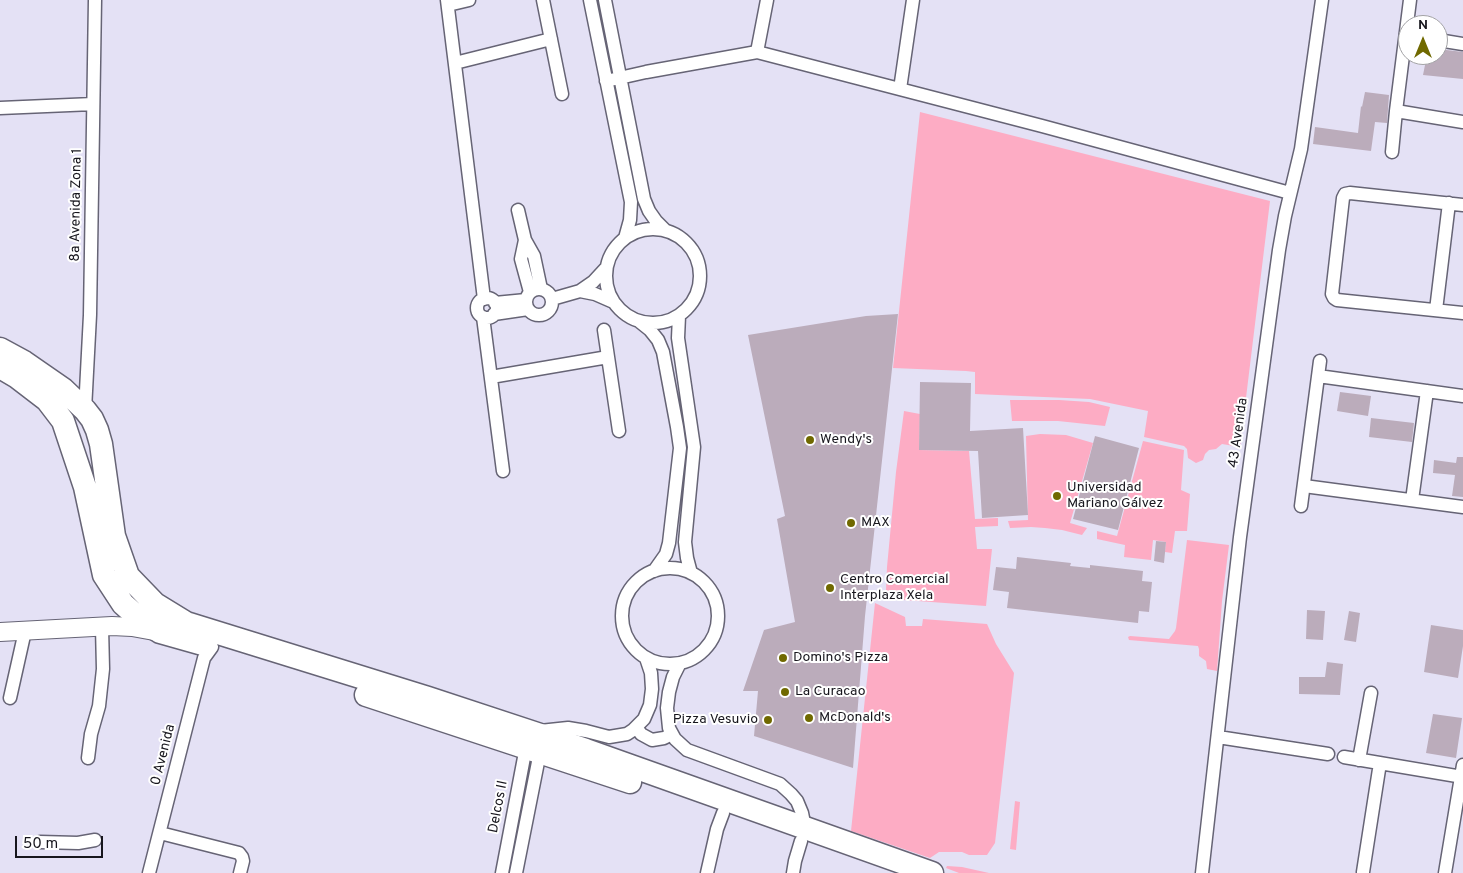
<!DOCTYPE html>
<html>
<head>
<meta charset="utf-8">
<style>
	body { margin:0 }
	#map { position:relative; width:1463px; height:873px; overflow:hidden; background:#e4e1f5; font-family:Overpass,sans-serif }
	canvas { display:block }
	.north { position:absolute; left:1398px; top:15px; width:50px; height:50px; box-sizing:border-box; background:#fff; border:1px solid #a2a2a5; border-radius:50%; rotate:0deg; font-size:14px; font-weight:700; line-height:20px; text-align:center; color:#17161d }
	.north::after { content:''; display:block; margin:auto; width:18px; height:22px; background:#706900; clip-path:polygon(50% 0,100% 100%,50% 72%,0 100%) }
	.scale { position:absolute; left:15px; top:836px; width:88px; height:22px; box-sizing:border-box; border:2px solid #17161d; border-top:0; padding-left:6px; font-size:15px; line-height:18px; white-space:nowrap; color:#17161d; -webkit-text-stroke:4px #fff; paint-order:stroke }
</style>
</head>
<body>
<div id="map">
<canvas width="1463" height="873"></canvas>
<div class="north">N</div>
<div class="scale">50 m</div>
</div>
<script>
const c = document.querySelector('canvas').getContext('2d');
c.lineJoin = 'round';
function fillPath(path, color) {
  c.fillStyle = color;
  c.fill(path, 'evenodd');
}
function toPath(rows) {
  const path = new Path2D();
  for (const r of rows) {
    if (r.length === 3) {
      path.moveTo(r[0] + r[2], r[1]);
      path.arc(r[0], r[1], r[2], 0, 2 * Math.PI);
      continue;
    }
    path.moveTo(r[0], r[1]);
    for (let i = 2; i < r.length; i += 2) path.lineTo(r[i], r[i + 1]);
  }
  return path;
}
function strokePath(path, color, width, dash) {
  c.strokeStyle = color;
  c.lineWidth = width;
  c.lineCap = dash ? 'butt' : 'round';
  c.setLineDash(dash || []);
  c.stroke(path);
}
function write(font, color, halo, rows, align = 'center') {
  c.font = font + ' Overpass,sans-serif';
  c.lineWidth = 4;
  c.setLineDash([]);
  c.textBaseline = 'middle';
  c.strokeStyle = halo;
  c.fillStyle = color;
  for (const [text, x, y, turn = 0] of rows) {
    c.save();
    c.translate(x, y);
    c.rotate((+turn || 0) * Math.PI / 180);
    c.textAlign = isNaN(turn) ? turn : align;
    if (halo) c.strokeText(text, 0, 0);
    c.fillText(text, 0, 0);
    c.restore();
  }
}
const green = toPath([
	[920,112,1270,201,1240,447,1222,444,1216,449,1209,450,1205,454,1203,460,1196,463,1188,458,1187,449,1184,446,1144,437,1148,411,1090,399,975,394,975,372,966,371,893,368],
	[1010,400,1059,400,1089,402,1110,407,1105,426,1058,421,1012,421],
	[904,411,920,414,919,450,969,451,975,519,998,518,998,526,975,527,977,549,992,549,986,606,904,600,892,596,886,590,887,567,896,472],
	[1040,434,1066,435,1093,443,1070,523,1087,528,1082,535,1062,530,1045,528,1031,527,1010,528,1008,521,1028,520,1026,436],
	[1143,441,1184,450,1181,490,1190,494,1187,531,1175,531,1172,553,1165,552,1166,542,1153,540,1151,560,1124,557,1125,545,1097,539,1097,531,1117,536],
	[1187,540,1229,545,1222,601,1217,671,1207,669,1206,661,1199,656,1199,649,1198,646,1129,640,1128,637,1130,636,1169,639,1175,631,1176,628],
	[875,603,905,617,906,626,922,626,923,619,987,624,996,644,1014,673,995,843,987,855,969,855,962,852,939,852,930,858,851,831],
	[1015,801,1020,802,1016,850,1010,849],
	[947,866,962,867,989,873,959,873,946,868]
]);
const building = toPath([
	[1438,49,1463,52,1463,79,1423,75,1427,55,1438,55],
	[1365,92,1389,95,1387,123,1375,122,1371,151,1313,144,1315,127,1358,133,1361,106,1362,107],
	[898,314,865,616,853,768,754,736,758,691,743,691,764,630,795,622,777,519,785,516,748,335,866,316],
	[920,382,971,383,970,431,1023,428,1028,515,982,518,978,451,919,450],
	[1340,392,1371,396,1368,416,1337,411],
	[1371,418,1414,423,1412,442,1369,437],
	[1095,436,1139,448,1118,530,1073,519],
	[1457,457,1463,457,1463,497,1452,496,1455,475,1433,473,1434,460,1456,463],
	[1156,541,1166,542,1164,563,1154,561],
	[1017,557,1071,563,1070,566,1090,568,1090,565,1143,571,1142,581,1152,582,1149,612,1139,611,1138,623,1007,608,1009,592,993,590,996,567,1016,569],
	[1307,610,1325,611,1323,640,1306,639],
	[1349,611,1360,613,1356,642,1344,640],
	[1431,625,1463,630,1463,646,1458,678,1424,672],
	[1327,662,1343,664,1340,695,1299,694,1299,677,1325,677],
	[1433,714,1462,718,1456,758,1426,753]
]);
const street = toPath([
	[447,0,484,299],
	[543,0,562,94],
	[590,0,631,202,630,220,625,238],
	[605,0,644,199,649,211,656,221,665,230],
	[448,5,469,0],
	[1438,40,1463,44],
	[757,52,767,0],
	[455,63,551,39],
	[606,81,646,72,757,52,1042,126,1290,193],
	[900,89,913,0],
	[0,108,93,104],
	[1396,111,1463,122],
	[1392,152,1396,111,1410,0],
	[1463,205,1350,193,1345,194,1343,198,1332,294,1334,298,1337,300,1463,313],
	[518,210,525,240,534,256,541,289],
	[653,276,47],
	[525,240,521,259,530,292],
	[539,302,13],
	[580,291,595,294,611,301],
	[487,308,10],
	[552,299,580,291,593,282,605,269],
	[495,303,526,300],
	[1436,310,1449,203],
	[494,314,528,309],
	[679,316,678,338,694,447,685,542,687,558,691,573],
	[483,317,503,471],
	[640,322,650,330,658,340,663,352,677,427,680,448,669,543,666,554,654,571],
	[604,330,619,431],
	[1318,376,1463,396],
	[491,377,608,357],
	[85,410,90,315,95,0],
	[1304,486,1463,507],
	[1412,500,1427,391],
	[1301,506,1320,361],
	[670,616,48],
	[680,663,673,677,669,692,667,708,669,728,675,739,687,750,780,784,791,794,797,801,802,813,805,828],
	[10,698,25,631],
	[637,728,641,734,652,740,664,738,672,734],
	[540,731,568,728,586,731,609,737,627,734,633,730,644,719,650,705,652,689,651,673,646,658],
	[1218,737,1328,754],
	[1344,757,1463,777],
	[88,758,91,734,99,706,103,669,102,627],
	[1359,760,1371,693],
	[160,833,239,853,242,857,243,861,240,873],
	[40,842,78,843,95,840],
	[1363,872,1380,763],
	[149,873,204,658,212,647],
	[502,873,526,747],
	[516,873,540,752],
	[707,873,717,829,723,813],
	[793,873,795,861,801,841],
	[1202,873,1240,537,1279,250,1285,216,1301,149,1322,0],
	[1445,873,1463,765]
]);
const secondary = toPath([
	[0,632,112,626,132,627,154,631]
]);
const highway = toPath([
	[0,349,24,362,63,389,85,410,92,419,97,430,101,444,114,536,128,576,155,604,186,623,428,698,586,750,932,873],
	[0,367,17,377,47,400,63,421,85,487,104,575,123,604,140,619,160,632,206,645],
	[366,695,630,782]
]);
const markers = [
	[810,440,5,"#706900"],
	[1057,496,5,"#706900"],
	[851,523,5,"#706900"],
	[830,588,5,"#706900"],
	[783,658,5,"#706900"],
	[785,692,5,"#706900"],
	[809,718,5,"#706900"],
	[768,720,5,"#706900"]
];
const streetNames = [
	["8a Avenida Zona 1",77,205,-89],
	["43 Avenida",1239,433,-82],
	["0 Avenida",164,755,-76],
	["Delcos II",499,807,-79]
];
const poiNames = [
	["Wendy's",820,440],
	["Universidad",1067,488],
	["Mariano Gálvez",1067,504],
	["MAX",861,523],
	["Centro Comercial",840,580],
	["Interplaza Xela",840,596],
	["Domino's Pizza",793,658],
	["La Curacao",795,692],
	["McDonald's",819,718],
	["Pizza Vesuvio",758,720,"right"]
];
fillPath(green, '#fdacc4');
fillPath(building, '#bbacbb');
strokePath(street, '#666475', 15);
strokePath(secondary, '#666475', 20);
strokePath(highway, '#666475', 25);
strokePath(street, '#fff', 12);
strokePath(secondary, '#fff', 18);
strokePath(highway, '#fff', 22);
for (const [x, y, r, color] of markers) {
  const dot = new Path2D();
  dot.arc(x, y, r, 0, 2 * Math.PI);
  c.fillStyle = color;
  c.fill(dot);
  strokePath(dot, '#fff', 2);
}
write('14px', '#17161d', '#fff', streetNames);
write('14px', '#17161d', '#fff', poiNames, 'left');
</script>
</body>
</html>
